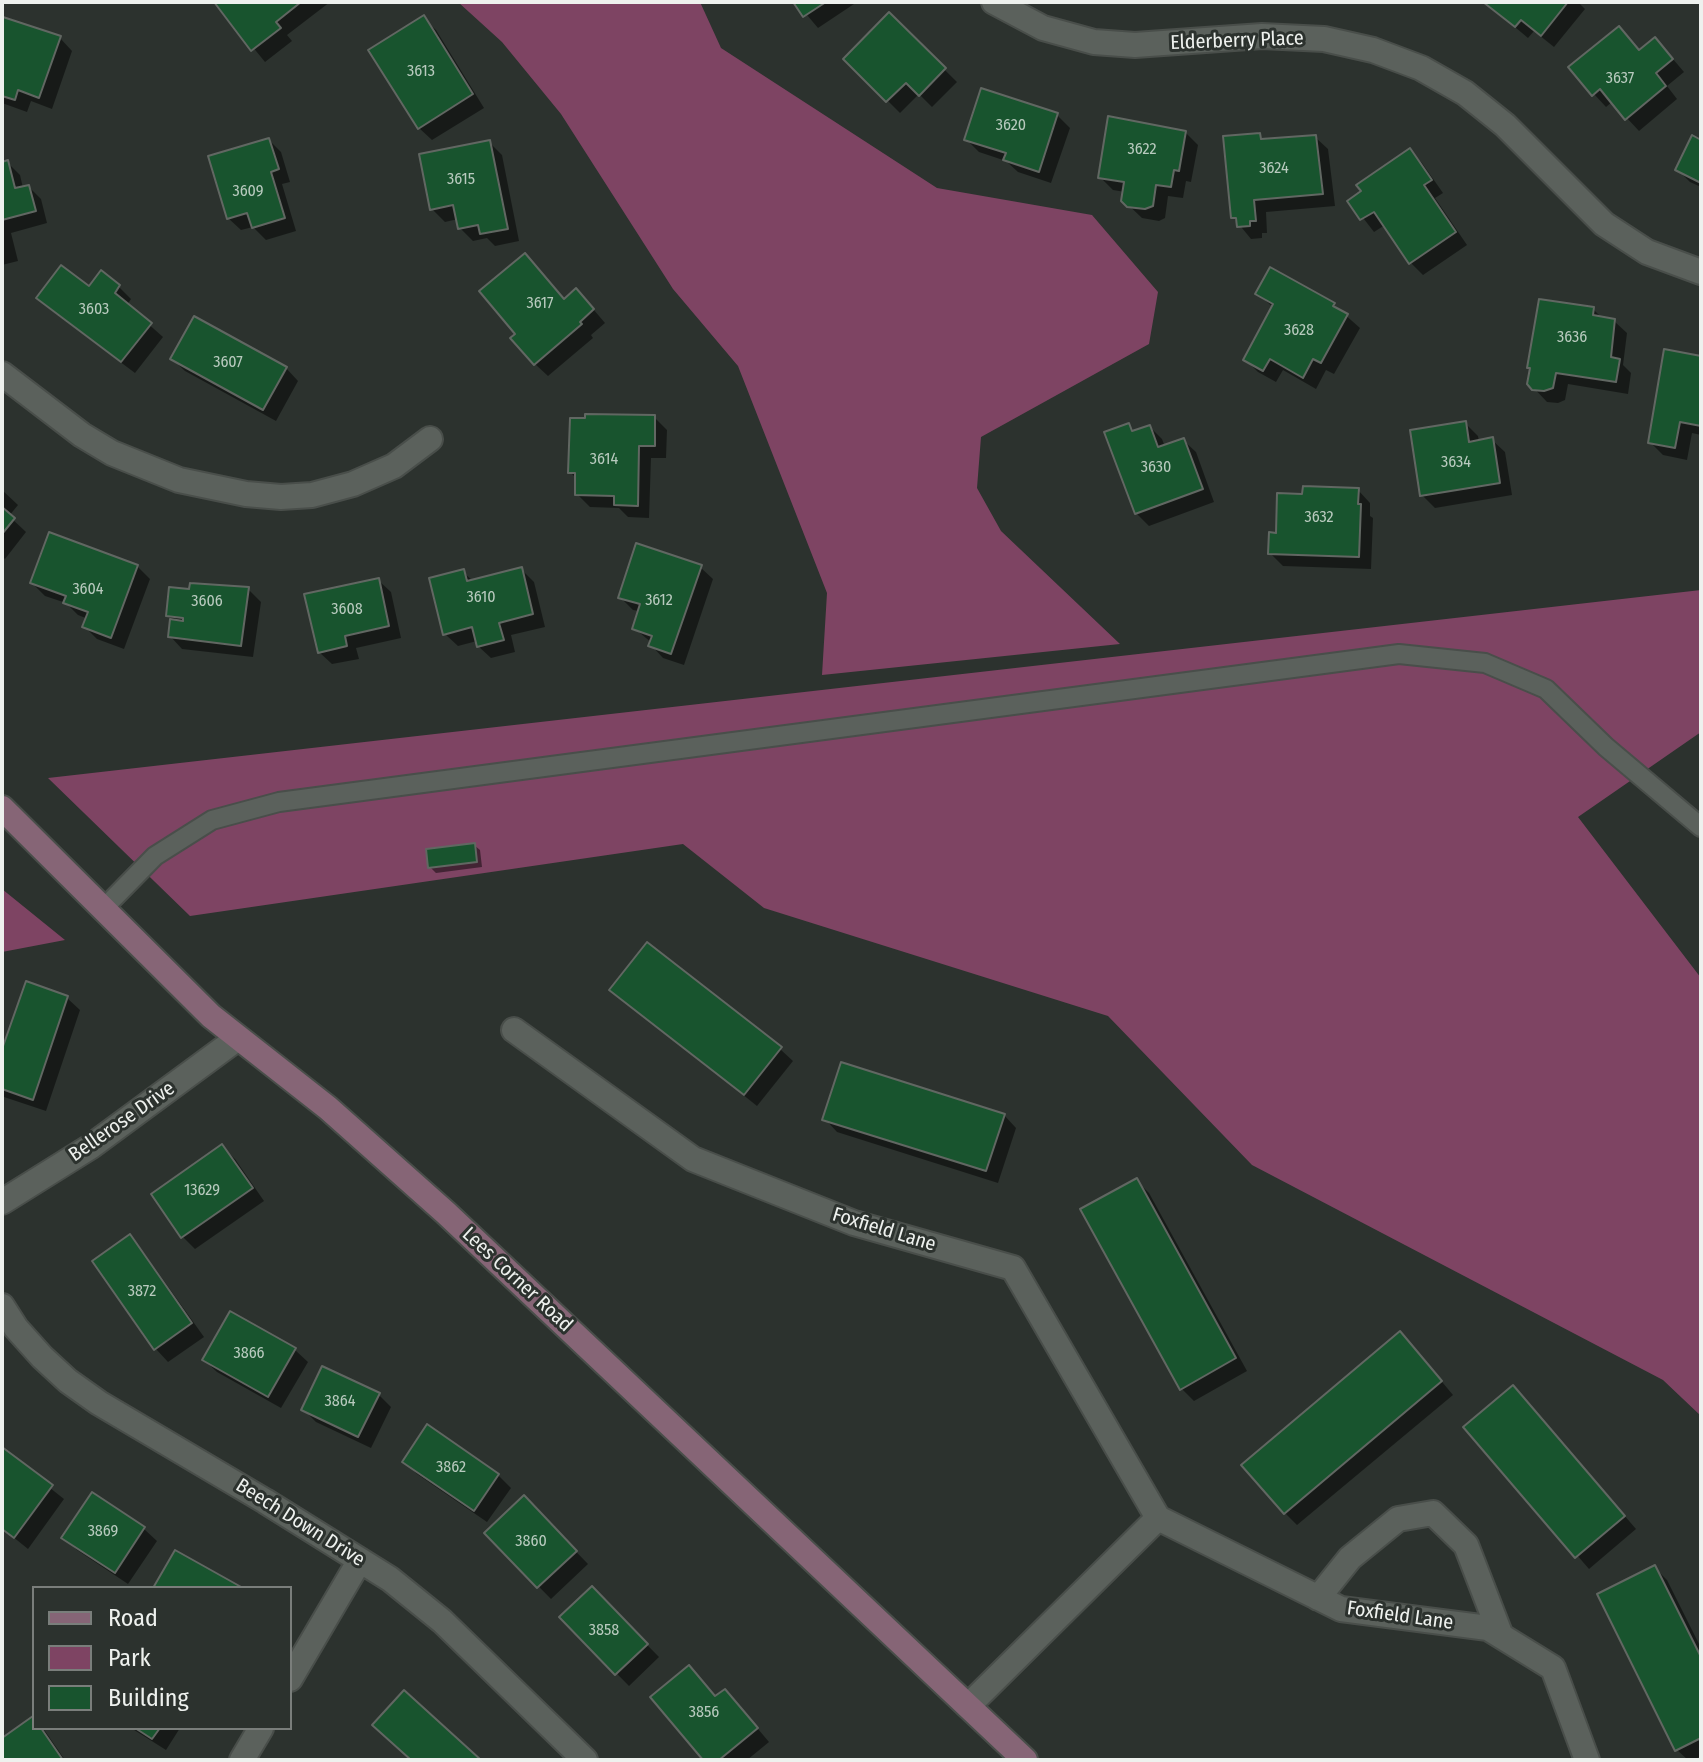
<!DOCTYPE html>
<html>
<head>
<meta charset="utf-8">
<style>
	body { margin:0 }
	#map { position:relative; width:1703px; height:1762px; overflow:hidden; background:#2c322e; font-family:"Fira Sans Condensed",sans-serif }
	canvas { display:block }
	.frame { position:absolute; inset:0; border:4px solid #eef1ee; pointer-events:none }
	.legend { position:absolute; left:32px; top:1586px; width:260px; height:144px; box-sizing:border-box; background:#2c322e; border:2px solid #7a7e7b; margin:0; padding:10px 14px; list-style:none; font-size:24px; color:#eef1ee }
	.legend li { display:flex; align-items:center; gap:16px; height:40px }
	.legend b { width:40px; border:2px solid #7a7e7b }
</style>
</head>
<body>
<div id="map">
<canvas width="1703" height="1762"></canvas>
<div class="frame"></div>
<ul class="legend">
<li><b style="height:10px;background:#866576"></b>Road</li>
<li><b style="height:22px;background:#7e4463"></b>Park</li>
<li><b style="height:22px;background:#18542e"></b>Building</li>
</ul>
</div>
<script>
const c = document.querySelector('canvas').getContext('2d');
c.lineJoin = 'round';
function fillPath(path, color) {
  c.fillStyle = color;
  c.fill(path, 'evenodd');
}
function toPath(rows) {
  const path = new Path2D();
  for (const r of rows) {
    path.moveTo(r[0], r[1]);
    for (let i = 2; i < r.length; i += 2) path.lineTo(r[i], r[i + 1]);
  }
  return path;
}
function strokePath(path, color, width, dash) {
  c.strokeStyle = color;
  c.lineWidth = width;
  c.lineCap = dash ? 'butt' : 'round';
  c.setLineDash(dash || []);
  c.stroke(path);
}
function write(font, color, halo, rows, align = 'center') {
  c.font = font + ' "Fira Sans Condensed",sans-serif';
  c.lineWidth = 6;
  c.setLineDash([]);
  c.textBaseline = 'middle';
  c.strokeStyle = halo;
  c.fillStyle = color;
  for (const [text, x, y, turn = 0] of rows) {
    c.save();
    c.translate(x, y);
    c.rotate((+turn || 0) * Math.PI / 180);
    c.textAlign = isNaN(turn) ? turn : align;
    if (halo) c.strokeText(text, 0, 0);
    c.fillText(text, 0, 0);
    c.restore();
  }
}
const green = toPath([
	[458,2,700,2,721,48,937,188,1092,215,1158,292,1149,344,981,437,977,488,1001,531,1120,644,822,675,827,593,738,366,673,289,561,114,502,42],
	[1701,590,1701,732,1578,817,1701,978,1701,1416,1663,1380,1252,1165,1108,1016,764,908,683,844,190,916,48,778],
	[2,889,65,940,2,952]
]);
const shadow = toPath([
	[216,2,330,2,287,35,292,41,265,62],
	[796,2,857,2,818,28],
	[1485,2,1578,2,1585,9,1554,47,1534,31,1528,38],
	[889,15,957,82,932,107,919,94,900,113,846,59],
	[423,18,436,30,484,108,432,140,419,128],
	[4,19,60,38,72,51,52,109,31,101,27,112,2,103],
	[1640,52,1667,52,1684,72,1667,86,1677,99,1639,131,1612,102,1606,107,1594,94],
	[1057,115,1070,128,1051,183,1018,172,1006,161,979,152,966,139],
	[1185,132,1198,145,1191,182,1186,181,1183,198,1168,196,1165,218,1159,221,1142,218,1123,200,1125,192,1113,190,1100,177],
	[1259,135,1265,141,1315,137,1328,149,1335,206,1266,212,1267,233,1262,233,1262,238,1251,239,1233,217],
	[269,140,281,152,290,182,282,184,296,231,266,240,253,227,241,230,228,218],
	[1701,142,1701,187,1690,182,1678,170],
	[490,143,502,155,519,241,495,246,487,238,473,241,460,228,458,219,445,222,432,209],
	[1410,150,1422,163,1443,193,1435,198,1467,245,1423,275,1410,262,1385,225,1374,232,1350,201],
	[8,163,20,175,23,188,29,187,41,199,47,223,11,233,18,261,2,265,2,164],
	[119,287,131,299,127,305,163,337,135,373,51,310,38,297],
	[1258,294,1334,305,1360,328,1334,374,1326,370,1316,389,1283,370,1276,382,1258,372,1246,360,1274,308],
	[565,301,588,303,605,323,591,335,593,338,548,376,535,364,518,334],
	[1593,309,1603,319,1614,321,1627,333,1623,365,1631,373,1628,394,1568,384,1565,400,1558,403,1547,402,1530,384],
	[1701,358,1701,435,1692,433,1687,460,1663,455,1650,442],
	[172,359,286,368,298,381,276,421,185,371],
	[654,417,667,430,666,458,651,458,649,518,628,517,619,508,590,507,577,494,577,479,570,472],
	[1465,423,1478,436,1479,442,1492,440,1505,452,1512,495,1435,508,1422,495],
	[1128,426,1135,432,1150,427,1162,439,1165,447,1183,440,1196,452,1214,502,1149,526,1136,513],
	[2,490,18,505,9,516,26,532,5,559,2,556],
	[1358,490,1370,503,1370,516,1373,518,1371,569,1283,566,1270,553,1278,535,1304,496],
	[137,566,150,579,124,649,97,639,85,627,88,619,78,615,66,603,45,596,32,583],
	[700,567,713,579,684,665,663,658,651,645,652,643,634,628,639,611,633,610,620,597],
	[521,569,534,582,545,627,511,635,515,652,491,658,478,646,477,641,458,646,445,634,463,572,473,581],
	[378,580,391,592,401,638,356,648,359,659,332,664,319,652],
	[248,589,261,602,253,657,182,649,170,636,172,619,168,615,190,591],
	[474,845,480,850,482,867,436,873,430,867],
	[612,990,780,1049,793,1061,757,1106],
	[67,998,80,1010,46,1111,4,1097,2,1095,2,1055],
	[1004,1115,1016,1128,998,1183,837,1132,825,1119],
	[222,1147,235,1159,264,1201,195,1249,183,1237],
	[1136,1180,1149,1193,1247,1371,1194,1401,1181,1388],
	[130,1237,142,1250,204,1337,168,1362,156,1349,94,1262],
	[231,1314,295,1350,308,1362,281,1408,217,1372,204,1360],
	[1412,1346,1453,1395,1297,1525,1285,1513],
	[379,1395,391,1407,371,1448,316,1422,303,1409],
	[1525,1400,1636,1529,1589,1569,1466,1427],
	[428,1427,498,1475,511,1488,487,1522,417,1474,404,1461],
	[2,1450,64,1499,28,1549,2,1528],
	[93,1494,144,1529,157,1541,128,1584,77,1550,64,1537],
	[524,1498,588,1564,551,1599,487,1534],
	[1654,1567,1667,1580,1701,1648,1701,1756,1694,1760,1688,1760,1677,1750],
	[592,1589,659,1657,629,1686,562,1618],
	[716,1698,737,1704,769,1742,747,1760,705,1760],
	[33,1719,34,1728,42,1728,45,1731,65,1760,2,1760,2,1740],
	[131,1728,180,1728,166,1750]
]);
const building = toPath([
	[214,2,301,2,276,22,281,28,251,51,214,2],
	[793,2,826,2,803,17,793,2],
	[1483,2,1568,2,1541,36,1521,20,1515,27,1483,2],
	[889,12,946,68,919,96,906,83,886,102,843,59,889,12],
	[424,15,473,94,418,129,368,50,424,15],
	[3,17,61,36,39,98,18,90,15,100,2,96,3,17],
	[1619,26,1639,50,1655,37,1673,59,1656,73,1666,86,1625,120,1600,89,1592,96,1568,67,1619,26],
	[981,88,1058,113,1039,172,1003,160,1006,153,964,140,981,88],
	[1108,116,1186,131,1179,171,1174,170,1171,187,1156,185,1153,206,1145,209,1127,207,1121,201,1124,182,1098,178,1108,116],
	[1260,133,1261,139,1316,135,1323,194,1254,200,1256,221,1250,221,1250,226,1237,227,1236,218,1231,218,1223,136,1260,133],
	[1692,135,1701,140,1701,183,1675,170,1692,135],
	[269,138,279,169,271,172,285,218,252,228,247,213,227,219,208,156,269,138],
	[490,140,508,229,480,234,478,225,458,229,453,205,430,210,419,154,490,140],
	[1410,148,1432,180,1424,185,1456,232,1409,264,1374,212,1360,220,1347,201,1361,191,1356,185,1410,148],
	[8,160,15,188,29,185,36,211,2,220,2,162,8,160],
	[525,253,564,299,576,288,594,309,580,322,582,324,534,365,510,338,515,334,479,291,525,253],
	[61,265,89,286,101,270,120,285,115,293,152,323,121,362,36,298,61,265],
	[1270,267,1335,303,1333,306,1348,314,1321,363,1313,359,1303,378,1270,359,1263,371,1243,360,1273,304,1255,294,1270,267],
	[1539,299,1594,307,1593,315,1615,319,1611,357,1620,359,1616,382,1556,373,1553,388,1544,391,1532,390,1527,384,1530,368,1527,368,1539,299],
	[194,316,287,367,263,410,170,359,194,316],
	[1664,349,1701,356,1701,426,1680,422,1675,448,1648,443,1664,349],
	[585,414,655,415,655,446,639,446,638,506,614,505,614,496,575,495,575,473,568,473,570,418,585,418,585,414],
	[1466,421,1469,442,1493,437,1500,483,1420,496,1410,430,1466,421],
	[1129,423,1132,431,1150,425,1158,447,1184,438,1203,489,1135,514,1104,432,1129,423],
	[1303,486,1359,488,1358,504,1361,504,1359,557,1268,554,1269,532,1276,533,1277,493,1302,494,1303,486],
	[2,507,15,518,2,534,2,507],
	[49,532,138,565,111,638,82,627,88,612,63,603,66,596,30,583,49,532],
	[636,543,702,565,671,654,648,646,652,636,632,629,640,604,618,598,636,543],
	[522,567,533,614,499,623,504,640,477,647,472,627,443,635,429,578,464,569,467,581,522,567],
	[379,578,389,626,345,636,347,646,318,653,304,594,379,578],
	[190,583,249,587,241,646,168,637,170,619,183,621,183,618,166,616,169,587,189,589,190,583],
	[475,843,477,862,428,868,426,849,475,843],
	[647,942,782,1047,744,1095,609,990,647,942],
	[26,981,68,996,33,1100,2,1089,2,1049,26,981],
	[841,1062,1005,1114,986,1171,822,1120,841,1062],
	[222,1144,253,1188,181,1238,151,1194,222,1144],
	[1137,1178,1236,1358,1180,1390,1080,1209,1137,1178],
	[130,1234,192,1323,154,1350,92,1261,130,1234],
	[230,1311,296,1348,268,1397,202,1360,230,1311],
	[1400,1331,1442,1381,1284,1514,1241,1465,1400,1331],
	[322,1366,380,1393,358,1437,301,1410,322,1366],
	[1513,1385,1625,1516,1575,1558,1463,1427,1513,1385],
	[427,1424,499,1474,474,1511,402,1462,427,1424],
	[2,1447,53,1485,14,1538,2,1529,2,1447],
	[92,1492,145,1527,115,1573,61,1538,92,1492],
	[524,1495,577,1551,537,1588,484,1533,524,1495],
	[175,1550,243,1588,153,1588,175,1550],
	[1655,1565,1701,1657,1701,1738,1675,1751,1597,1594,1655,1565],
	[592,1586,648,1644,615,1675,559,1617,592,1586],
	[689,1665,715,1696,725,1689,758,1728,719,1760,703,1760,650,1697,689,1665],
	[404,1690,481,1760,411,1760,372,1725,404,1690],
	[33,1716,34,1728,41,1728,63,1760,2,1760,2,1738,33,1716],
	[135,1728,160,1728,152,1739,135,1728]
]);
const lane = toPath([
	[103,909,155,856,212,820,279,802,1399,654,1485,663,1546,689,1606,747,1701,827]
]);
const street = toPath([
	[994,2,1043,28,1094,42,1135,45,1262,36,1324,39,1373,50,1421,68,1465,93,1505,125,1604,224,1647,252,1701,272],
	[2,374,82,435,112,453,179,480,246,494,281,497,312,495,353,484,394,466,430,439],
	[514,1030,693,1159,854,1223,1013,1268,1158,1518,1341,1609,1488,1628,1553,1668,1587,1760],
	[2,1202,90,1147,238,1038],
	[2,1306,16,1328,42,1357,68,1381,99,1403,265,1501,390,1579,442,1621,585,1760],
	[1318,1598,1350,1558,1398,1519,1433,1513,1466,1545,1501,1636],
	[290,1679,360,1560],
	[968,1706,1158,1518],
	[242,1760,261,1728]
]);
const secondary = toPath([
	[2,808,211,1016,328,1108,446,1213,1025,1760]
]);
const numberNames = [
	["3613",421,72],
	["3637",1620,79],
	["3620",1011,126],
	["3622",1142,150],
	["3624",1274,169],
	["3615",461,180],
	["3609",248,192],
	["3617",540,304],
	["3603",94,310],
	["3628",1299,331],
	["3636",1572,338],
	["3607",228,363],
	["3614",604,460],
	["3634",1456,463],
	["3630",1156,468],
	["3632",1319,518],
	["3604",88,590],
	["3610",481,598],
	["3612",659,601],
	["3606",207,602],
	["3608",347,610],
	["13629",202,1191],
	["3872",142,1292],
	["3866",249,1354],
	["3864",340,1402],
	["3862",451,1468],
	["3869",103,1532],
	["3860",531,1542],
	["3858",604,1631],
	["3856",704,1713]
];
const streetNames = [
	["Elderberry Place",1237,41,-2],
	["Bellerose Drive",122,1122,-35],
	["Foxfield Lane",884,1230,17],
	["Lees Corner Road",517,1280,43],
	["Beech Down Drive",300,1523,32],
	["Foxfield Lane",1400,1616,8]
];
fillPath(green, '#7e4463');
fillPath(shadow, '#0007');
fillPath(building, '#18542e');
strokePath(building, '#616762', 2);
strokePath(lane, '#494e4a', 22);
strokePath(street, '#494e4a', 28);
strokePath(secondary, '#494e4a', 28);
strokePath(lane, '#5b615c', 18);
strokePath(street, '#5b615c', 24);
strokePath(secondary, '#866576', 24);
write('16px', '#b8cabe', null, numberNames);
write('20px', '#eef1ee', '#2c322e', streetNames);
</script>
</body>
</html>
